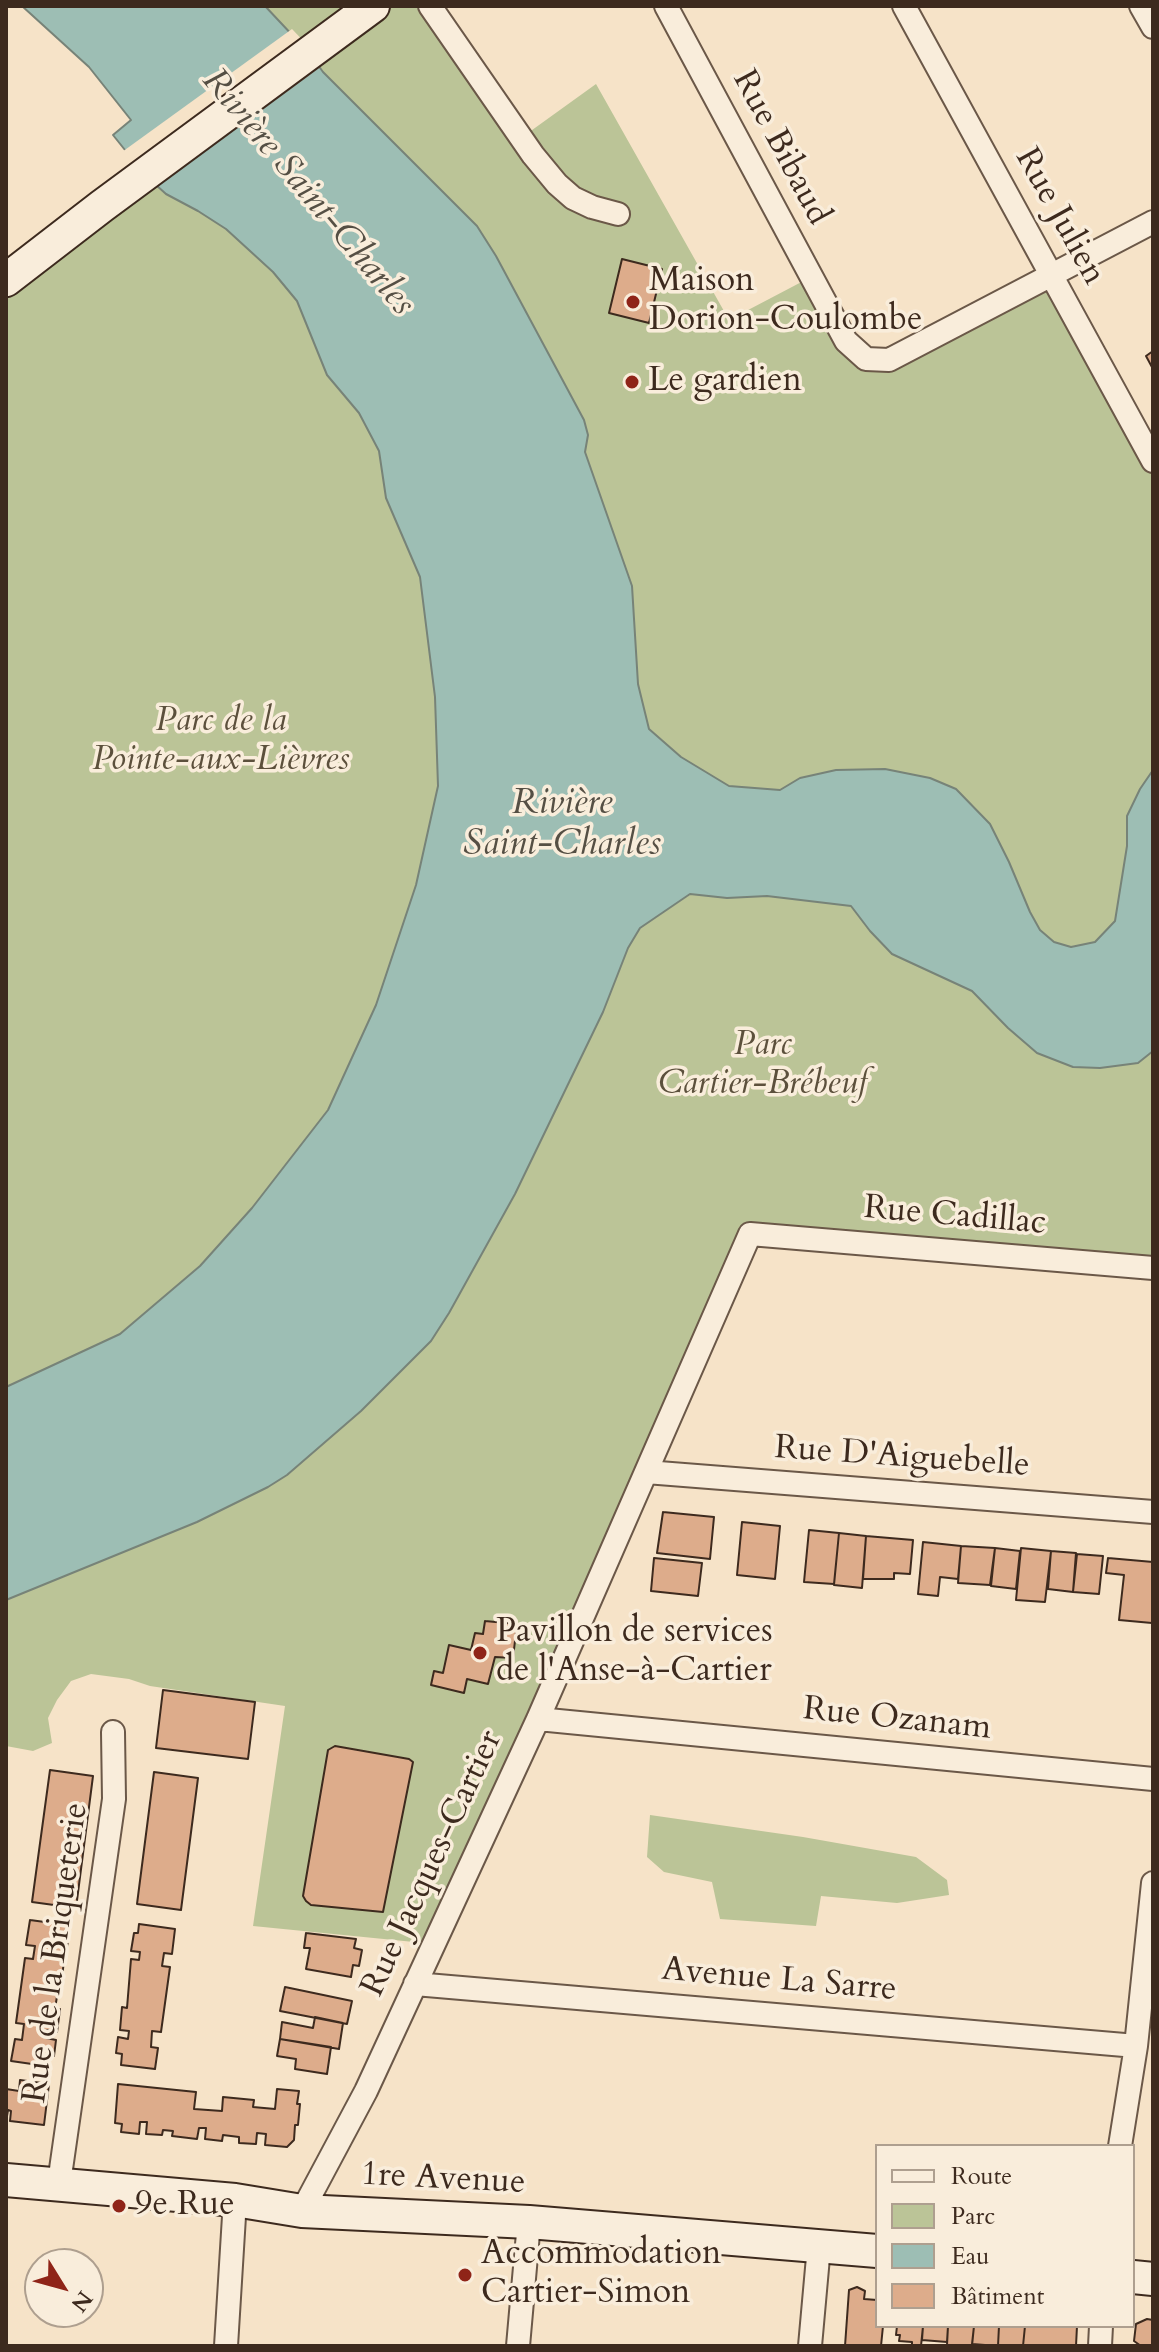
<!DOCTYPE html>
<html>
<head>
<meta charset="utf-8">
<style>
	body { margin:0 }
	#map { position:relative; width:1159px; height:2352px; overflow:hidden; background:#f6e3c8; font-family:Cardo,serif }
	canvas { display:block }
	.frame { position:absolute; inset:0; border:8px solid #3d2a1e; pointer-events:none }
	.legend { position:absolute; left:875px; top:2144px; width:260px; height:184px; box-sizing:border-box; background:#f9eddb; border:2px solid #ae9f8f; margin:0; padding:10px 14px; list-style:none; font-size:24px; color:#3d2a1e }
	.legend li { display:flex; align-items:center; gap:16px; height:40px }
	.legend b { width:40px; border:2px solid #ae9f8f }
	.north { position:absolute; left:24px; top:2248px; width:80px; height:80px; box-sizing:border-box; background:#f9eddb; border:2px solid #ae9f8f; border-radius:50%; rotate:127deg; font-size:22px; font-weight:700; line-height:32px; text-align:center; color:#3d2a1e }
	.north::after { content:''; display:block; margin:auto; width:28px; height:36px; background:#8f2418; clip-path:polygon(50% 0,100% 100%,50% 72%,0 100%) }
</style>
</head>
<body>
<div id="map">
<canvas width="1159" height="2352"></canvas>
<div class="frame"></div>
<ul class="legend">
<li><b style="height:10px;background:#f9eddb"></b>Route</li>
<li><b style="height:22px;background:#bbc497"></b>Parc</li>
<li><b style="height:22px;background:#9dbeb4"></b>Eau</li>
<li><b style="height:22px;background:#ddac8b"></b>Bâtiment</li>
</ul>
<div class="north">N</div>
</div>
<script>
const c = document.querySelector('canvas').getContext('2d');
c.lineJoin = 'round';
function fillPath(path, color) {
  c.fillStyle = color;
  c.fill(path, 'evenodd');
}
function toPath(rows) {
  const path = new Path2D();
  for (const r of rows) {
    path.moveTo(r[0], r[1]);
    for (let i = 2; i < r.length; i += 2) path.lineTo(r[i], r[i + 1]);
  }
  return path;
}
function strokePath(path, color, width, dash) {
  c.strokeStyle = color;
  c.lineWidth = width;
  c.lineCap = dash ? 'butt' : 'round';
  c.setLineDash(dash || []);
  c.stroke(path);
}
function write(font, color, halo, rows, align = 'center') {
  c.font = font + ' Cardo,serif';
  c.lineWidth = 7;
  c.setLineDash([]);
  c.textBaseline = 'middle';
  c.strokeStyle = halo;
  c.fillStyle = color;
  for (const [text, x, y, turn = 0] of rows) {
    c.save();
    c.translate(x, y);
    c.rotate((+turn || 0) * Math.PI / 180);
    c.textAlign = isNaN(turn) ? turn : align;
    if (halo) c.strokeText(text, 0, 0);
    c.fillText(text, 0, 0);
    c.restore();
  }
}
const green = toPath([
	[265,6,430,6,521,138,596,84,729,320,811,277,866,358,1052,273,1153,461,1153,770,1127,816,1127,846,1115,921,1095,942,1071,947,1054,942,1040,930,1030,912,1009,862,990,824,800,778,780,790,729,786,681,757,649,729,638,684,632,586,585,452,588,435,580,412,496,256,323,72,310,54],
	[145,175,226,229,273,272,297,301,327,375,359,413,379,451,386,498,420,577,435,697,438,786,417,885,376,1005,328,1110,252,1208,200,1266,120,1334,6,1387,6,280],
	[691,894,727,898,767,896,851,906,870,931,892,954,972,991,1008,1028,1037,1053,1073,1067,1100,1068,1138,1063,1153,1051,1153,1268,750,1234,434,1944,253,1926,285,1706,150,1686,129,1679,91,1674,71,1681,57,1700,48,1718,52,1743,33,1751,6,1746,6,1600,197,1522,268,1487,287,1475,361,1411,431,1341,449,1313,515,1194,603,1012,628,948,640,928],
	[650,1815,803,1837,916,1857,947,1880,949,1895,897,1903,821,1896,816,1926,720,1919,712,1882,664,1872,647,1857]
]);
const water = toPath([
	[22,6,265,6,310,54,323,72,477,226,496,256,584,420,588,435,585,452,632,586,638,684,649,729,681,757,729,786,780,790,800,778,836,770,885,769,930,778,956,789,990,824,1009,862,1030,912,1040,930,1054,942,1071,947,1095,942,1115,921,1127,846,1127,816,1140,789,1153,770,1153,1051,1138,1063,1100,1068,1073,1067,1037,1053,1008,1028,972,991,892,954,870,931,851,906,767,896,727,898,690,894,640,928,628,948,603,1012,515,1194,449,1313,431,1341,361,1411,287,1475,268,1487,197,1522,6,1600,6,1387,120,1334,200,1266,252,1208,328,1110,376,1005,416,885,438,786,435,697,420,577,386,498,379,451,359,413,327,375,297,301,273,272,226,229,198,211,166,194,145,175,113,135,131,120,89,67,22,6]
]);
const pier = toPath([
	[292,29,313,51,323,65,154,189,122,152]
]);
const building = toPath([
	[622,259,662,269,649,323,609,313,622,259],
	[1153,351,1153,369,1146,356,1153,351],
	[663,1512,714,1517,710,1559,657,1553,663,1512],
	[742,1522,780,1526,775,1579,737,1575,742,1522],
	[809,1530,839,1533,834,1584,804,1582,809,1530],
	[839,1533,866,1536,862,1588,834,1585,839,1533],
	[866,1536,913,1540,910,1574,894,1573,894,1579,863,1579,866,1536],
	[923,1542,961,1546,958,1579,940,1577,938,1596,918,1594,923,1542],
	[961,1546,995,1548,990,1585,958,1583,961,1546],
	[995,1548,1020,1551,1016,1589,991,1586,995,1548],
	[1021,1548,1051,1551,1045,1602,1016,1600,1021,1548],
	[1051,1551,1076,1553,1073,1592,1048,1589,1051,1551],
	[1077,1554,1103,1556,1099,1594,1073,1592,1077,1554],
	[654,1558,702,1563,698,1596,651,1591,654,1558],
	[1108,1558,1153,1562,1152,1623,1119,1620,1124,1575,1106,1573,1108,1558],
	[485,1621,517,1624,513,1658,495,1657,488,1684,467,1679,464,1693,431,1685,434,1671,443,1673,449,1645,471,1650,475,1633,483,1634,485,1621],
	[163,1690,255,1702,248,1759,156,1748,163,1690],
	[335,1746,409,1759,413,1762,383,1912,311,1905,306,1901,303,1896,328,1750,335,1746],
	[50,1770,93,1776,76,1908,32,1902,50,1770],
	[154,1772,198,1778,181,1910,137,1904,154,1772],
	[30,1920,67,1925,65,1934,69,1934,66,1953,58,1952,57,1959,64,1961,62,1977,60,1977,55,2009,60,2009,57,2032,47,2030,46,2038,56,2040,54,2056,47,2055,46,2066,11,2061,15,2039,22,2040,24,2024,16,2023,25,1958,33,1959,35,1946,26,1945,30,1920],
	[139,1924,175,1929,172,1954,164,1953,162,1966,170,1967,161,2032,152,2031,151,2047,158,2048,155,2069,121,2065,122,2054,116,2053,118,2037,128,2039,129,2031,120,2030,122,2007,127,2008,131,1959,139,1960,140,1952,131,1951,134,1933,138,1933,139,1924],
	[306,1933,356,1939,354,1948,362,1950,359,1966,353,1965,351,1977,306,1969,310,1948,304,1948,306,1933],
	[285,1987,352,2001,347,2024,280,2011,285,1987],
	[315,2017,343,2023,339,2049,280,2039,282,2022,313,2028,315,2017],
	[280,2039,331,2047,327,2074,295,2069,296,2059,277,2056,280,2039],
	[20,2080,49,2084,44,2125,10,2121,11,2111,8,2110,6,2122,6,2089,19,2091,20,2080],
	[118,2084,196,2092,194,2109,222,2111,223,2097,254,2100,253,2107,275,2109,277,2089,299,2091,297,2104,300,2104,298,2125,295,2125,294,2140,287,2147,265,2145,266,2134,257,2133,256,2144,239,2143,239,2137,223,2135,222,2141,205,2139,206,2128,199,2128,197,2139,172,2136,173,2131,163,2130,162,2135,146,2134,147,2122,140,2122,139,2134,121,2132,122,2124,115,2123,118,2084],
	[857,2287,865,2291,864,2299,877,2300,877,2326,883,2326,881,2346,845,2346,849,2290,857,2287],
	[1147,2319,1153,2320,1153,2346,1141,2346,1134,2341,1136,2324,1147,2319],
	[897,2326,923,2326,921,2346,912,2346,912,2342,899,2341,900,2335,896,2335,897,2326],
	[923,2326,948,2326,947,2342,922,2340,923,2326],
	[948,2326,974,2326,972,2346,947,2345,948,2326],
	[974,2326,999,2326,998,2346,972,2344,974,2326],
	[999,2326,1025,2326,1023,2346,998,2346,999,2326],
	[1025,2326,1077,2326,1076,2346,1023,2346,1025,2326]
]);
const street = toPath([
	[430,6,533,155,557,184,573,198,592,207,618,214],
	[666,6,846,341,866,359,889,360,1153,222],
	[904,6,1153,461],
	[1141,6,1153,27],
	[646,1472,1153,1512],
	[538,1719,1153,1779],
	[415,1984,1136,2046],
	[1120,2146,1136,2046,1153,1883],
	[59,2183,114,1799,113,1732],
	[302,2211,366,2091,538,1719,750,1234,1153,1268],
	[226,2346,235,2200],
	[518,2346,529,2222],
	[810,2346,819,2246],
	[1100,2346,1101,2326]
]);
const secondary = toPath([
	[6,280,102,206,373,6],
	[6,2180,235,2200,302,2211,529,2222,877,2251],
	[1133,2277,1153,2279]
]);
const markers = [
	[633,302,8,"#8f2418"],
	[632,382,8,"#8f2418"],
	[480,1653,8,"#8f2418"],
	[119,2206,8,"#8f2418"],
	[465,2275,8,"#8f2418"]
];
const streetNames = [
	["Rue Bibaud",780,148,62],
	["Rue Julien",1059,217,61],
	["Rue Cadillac",955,1217,5],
	["Rue D'Aiguebelle",902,1458,4],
	["Rue Ozanam",897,1720,6],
	["Rue Jacques-Cartier",433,1864,-65],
	["Rue de la Briqueterie",57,1953,-82],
	["Avenue La Sarre",779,1981,5],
	["1re Avenue",443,2180,3]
];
const poiNames = [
	["Maison",649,282],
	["Dorion-Coulombe",649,321],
	["Le gardien",648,382],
	["Pavillon de services",496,1633],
	["de l'Anse-à-Cartier",496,1672],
	["9e Rue",135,2206],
	["Accommodation",481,2255],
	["Cartier-Simon",481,2294]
];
const parkNames = [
	["Parc de la",221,722],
	["Pointe-aux-Lièvres",221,761],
	["Parc",763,1046],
	["Cartier-Brébeuf",763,1085]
];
const waterNames = [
	["Rivière Saint-Charles",307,193,50],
	["Rivière",562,805],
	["Saint-Charles",562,846]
];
fillPath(green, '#bbc497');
fillPath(water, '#9dbeb4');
strokePath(water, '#778378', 2);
fillPath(pier, '#f6e3c8');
fillPath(building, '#ddac8b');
strokePath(building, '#3d2a1e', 2);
strokePath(street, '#6b5848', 26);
strokePath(secondary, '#3d2a1e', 36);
strokePath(street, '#f9eddb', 22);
strokePath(secondary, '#f9eddb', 32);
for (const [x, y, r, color] of markers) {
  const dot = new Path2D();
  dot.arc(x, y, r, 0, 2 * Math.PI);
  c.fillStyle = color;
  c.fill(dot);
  strokePath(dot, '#f9eddb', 3);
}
write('34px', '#3d2a1e', '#f9eddb', streetNames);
write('34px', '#3d2a1e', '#f9eddb', poiNames, 'left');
write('italic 34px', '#5c503c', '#f9eddb', parkNames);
write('italic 36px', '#554f44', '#f9eddb', waterNames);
</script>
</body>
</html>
